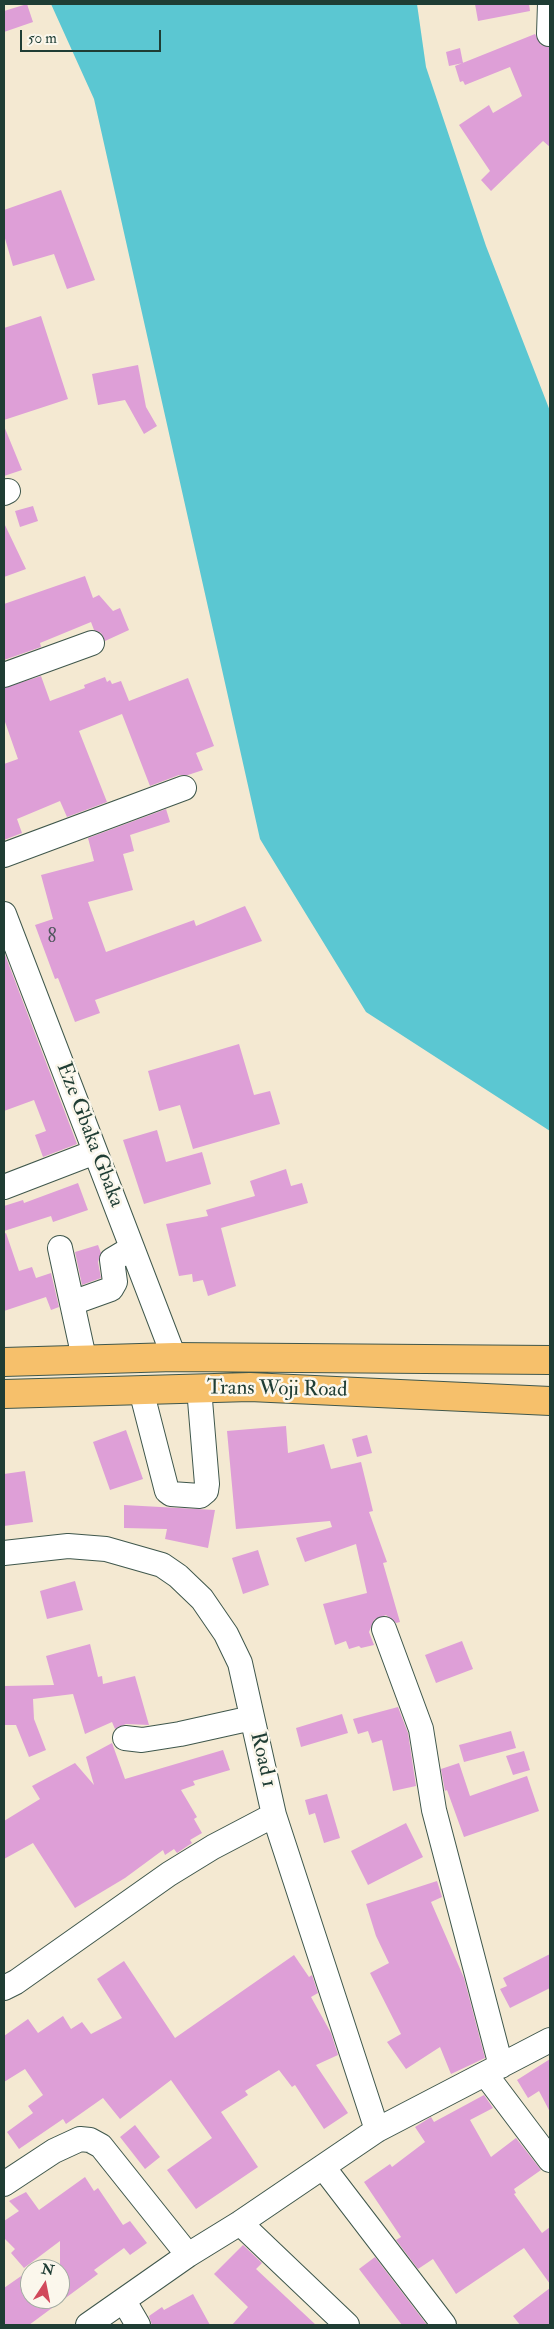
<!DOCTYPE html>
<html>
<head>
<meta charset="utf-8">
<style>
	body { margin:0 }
	#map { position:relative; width:554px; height:2329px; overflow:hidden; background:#f4e9d2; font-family:"IM FELL Double Pica",serif }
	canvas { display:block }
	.frame { position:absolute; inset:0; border:5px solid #1f3d34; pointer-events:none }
	.north { position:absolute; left:20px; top:2259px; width:50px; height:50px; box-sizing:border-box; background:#fbf7ec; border:1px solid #a3ada2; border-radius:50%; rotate:11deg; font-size:14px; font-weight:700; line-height:20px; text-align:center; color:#1f3d34 }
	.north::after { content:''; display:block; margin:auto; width:18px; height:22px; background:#d1495b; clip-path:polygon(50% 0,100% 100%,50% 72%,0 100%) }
	.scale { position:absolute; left:20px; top:30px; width:141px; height:22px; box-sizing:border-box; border:2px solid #1f3d34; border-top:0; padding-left:6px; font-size:15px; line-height:18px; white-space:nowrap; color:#1f3d34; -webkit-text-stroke:4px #fbf7ec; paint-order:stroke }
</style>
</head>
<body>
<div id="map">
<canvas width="554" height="2329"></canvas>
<div class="frame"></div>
<div class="north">N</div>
<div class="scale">50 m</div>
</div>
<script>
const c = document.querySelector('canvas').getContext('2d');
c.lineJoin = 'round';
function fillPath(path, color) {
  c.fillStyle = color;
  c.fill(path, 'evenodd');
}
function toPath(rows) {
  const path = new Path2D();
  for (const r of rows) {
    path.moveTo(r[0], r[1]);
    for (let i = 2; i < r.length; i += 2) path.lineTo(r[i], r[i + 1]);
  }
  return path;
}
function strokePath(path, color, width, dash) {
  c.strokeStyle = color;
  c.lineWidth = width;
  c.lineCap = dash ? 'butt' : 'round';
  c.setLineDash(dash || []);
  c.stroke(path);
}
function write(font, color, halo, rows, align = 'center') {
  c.font = font + ' "IM FELL Double Pica",serif';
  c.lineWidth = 5;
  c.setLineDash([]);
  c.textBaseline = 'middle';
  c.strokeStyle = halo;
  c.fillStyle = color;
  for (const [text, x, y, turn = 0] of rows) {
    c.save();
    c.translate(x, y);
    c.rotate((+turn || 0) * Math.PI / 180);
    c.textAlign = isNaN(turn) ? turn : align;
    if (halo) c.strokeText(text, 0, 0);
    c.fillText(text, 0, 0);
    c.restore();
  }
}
const water = toPath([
	[51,4,417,4,426,67,486,246,550,411,550,1131,366,1012,260,839,94,99]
]);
const building = toPath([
	[27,4,33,22,4,32,4,11],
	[475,4,529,4,530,11,478,21],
	[535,34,541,45,550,47,550,147,543,141,491,191,481,180,490,171,459,125,489,105,493,113,522,96,510,67,465,85,463,81,460,82,455,66],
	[460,48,463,63,449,66,446,52],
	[61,190,95,280,67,289,54,254,13,266,4,235,4,210],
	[41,316,68,399,4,420,4,328],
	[138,365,146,407,157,426,144,434,125,400,98,405,92,374],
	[4,426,22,470,4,476],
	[33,506,38,521,20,527,15,511],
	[4,523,26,569,4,577],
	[85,576,93,598,99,595,113,611,120,608,129,630,105,641,101,633,94,630,91,622,40,643,41,647,4,660,4,604],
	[41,676,50,701,85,688,84,685,105,677,107,682,110,680,112,684,121,681,129,701,188,678,214,746,196,753,203,770,188,775,179,775,150,786,122,714,79,731,107,802,67,817,60,801,17,819,22,833,4,840,4,764,18,759,4,719,4,688],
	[166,809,170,822,130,835,134,851,123,854,133,890,88,902,106,952,194,920,196,926,245,906,262,941,95,1000,100,1013,75,1022,58,978,55,979,35,925,53,919,41,875,94,861,88,838],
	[4,952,77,1144,43,1157,35,1135,46,1131,34,1100,4,1111],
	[239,1044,254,1095,270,1091,280,1124,193,1149,180,1105,159,1111,148,1071],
	[157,1130,166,1162,202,1152,211,1184,144,1204,123,1140],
	[286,1169,291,1186,302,1183,308,1203,221,1228,236,1286,208,1296,203,1280,193,1282,192,1274,179,1276,166,1224,208,1216,206,1210,255,1196,250,1181],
	[78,1183,88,1210,53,1222,51,1216,4,1231,4,1206,23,1200,24,1203],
	[6,1233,19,1271,32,1267,36,1278,51,1273,59,1307,51,1310,46,1297,4,1311,4,1234],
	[98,1245,101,1253,98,1262,101,1278,82,1285,75,1252],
	[286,1426,288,1453,324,1444,331,1469,361,1462,373,1511,369,1512,387,1562,383,1563,400,1622,396,1623,386,1615,374,1620,369,1632,374,1645,361,1648,359,1646,349,1649,346,1641,335,1645,323,1604,367,1593,356,1544,305,1562,296,1538,332,1527,330,1521,236,1529,227,1431],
	[126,1430,143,1479,110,1490,93,1442],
	[367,1435,372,1453,357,1457,352,1439],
	[25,1471,33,1522,4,1526,4,1474],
	[124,1505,215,1510,208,1548,165,1539,167,1529,124,1528],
	[258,1550,269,1585,243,1594,232,1558],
	[75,1581,83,1610,47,1619,40,1591],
	[462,1641,473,1669,436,1683,425,1655],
	[90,1644,98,1677,102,1676,103,1684,135,1676,149,1725,126,1724,115,1729,112,1722,85,1734,73,1694,33,1699,34,1719,46,1750,29,1757,16,1725,4,1725,4,1686,54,1685,46,1656],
	[398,1707,408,1733,416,1786,393,1791,382,1740,372,1743,368,1731,358,1734,353,1719],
	[342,1714,348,1733,301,1747,296,1728],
	[511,1731,516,1748,464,1762,459,1745],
	[112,1743,125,1779,223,1750,230,1770,193,1781,195,1785,181,1790,197,1817,194,1819,202,1833,190,1840,192,1843,177,1853,174,1849,165,1855,163,1850,125,1878,75,1908,33,1843,4,1859,4,1821,40,1799,32,1786,75,1763,94,1785,86,1757],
	[524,1751,530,1770,513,1775,506,1756],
	[459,1763,470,1796,527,1776,539,1811,464,1837,447,1790,445,1791,441,1769],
	[327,1794,340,1838,324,1843,315,1813,309,1815,305,1800],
	[406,1823,423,1857,368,1885,351,1851],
	[437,1881,442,1897,431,1902,464,1978,485,2058,451,2074,440,2047,406,2069,387,2042,401,2034,370,1973,389,1963,376,1936,366,1904],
	[550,1954,550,1988,510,2008,500,1989,507,1986,503,1978],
	[294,1955,309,1977,312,1975,318,1993,311,1997,331,2033,338,2055,316,2065,348,2113,324,2129,295,2085,292,2087,279,2070,245,2091,248,2095,221,2112,258,2167,196,2209,167,2170,212,2138,171,2080,120,2119,103,2098,66,2124,63,2119,19,2149,7,2132,33,2113,28,2106,43,2095,25,2069,4,2082,4,2036,28,2019,38,2033,63,2016,71,2029,82,2022,91,2034,122,2018,97,1979,124,1961,175,2038],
	[550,2059,550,2112,539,2091,528,2098,517,2080],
	[484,2095,493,2108,470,2120,491,2157,516,2138,541,2170,514,2189,516,2193,514,2194,542,2233,550,2227,550,2284,524,2248,456,2294,433,2259,418,2269,396,2240,401,2237,364,2182,390,2164,392,2167,425,2142,415,2127,431,2117,434,2122],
	[135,2125,160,2157,145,2169,120,2137],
	[85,2177,94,2191,98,2188,123,2225,130,2221,147,2243,130,2255,124,2248,94,2270,98,2274,29,2325,4,2325,4,2288,24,2274,30,2282,30,2299,60,2299,60,2241,24,2268,11,2253,15,2249,4,2238,4,2221,19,2211,9,2201,26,2192,39,2210],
	[243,2245,262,2263,256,2269,316,2325,232,2325,248,2307,214,2274],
	[375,2257,427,2325,402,2325,359,2269],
	[550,2288,550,2325,520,2325,513,2316],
	[193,2294,210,2325,152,2325,149,2316,162,2307,164,2310]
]);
const minor = toPath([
	[549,34,550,4],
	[4,493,8,491],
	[4,675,92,643],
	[4,855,184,788],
	[4,914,174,1357],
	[4,1187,95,1152],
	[60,1248,84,1358],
	[72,1303,111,1289,115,1282,112,1260,132,1248],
	[141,1390,167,1491,171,1494,200,1496,206,1491,207,1484,199,1388],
	[4,1553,68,1546,106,1549,162,1565,178,1576,202,1599,226,1634,240,1663,274,1815,377,2130],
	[384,1629,421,1729,434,1810,501,2066],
	[125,1738,142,1740,180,1734,252,1718],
	[4,1988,16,1982,169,1874,213,1847,274,1815],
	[486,2075,550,2160],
	[323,2167,444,2325],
	[4,2184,54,2151,80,2139,90,2140,101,2146,188,2255],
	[240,2223,347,2325],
	[124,2301,138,2325],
	[88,2325,188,2255,240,2223,377,2130,550,2040]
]);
const major = toPath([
	[4,1362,174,1357,550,1360],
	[4,1394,250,1387,550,1401]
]);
const numberNames = [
	["8",52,938]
];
const streetNames = [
	["Eze Gbaka Gbaka",89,1135,69],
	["Trans Woji Road",277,1390,1],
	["Road 1",262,1760,77]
];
fillPath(water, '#5bc7d2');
fillPath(building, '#de9fd7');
strokePath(minor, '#3f574c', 26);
strokePath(major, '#3f574c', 30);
strokePath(minor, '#fff', 24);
strokePath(major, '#f6c06b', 28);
write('19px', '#4f565d', null, numberNames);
write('21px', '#1f3d34', '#fbf7ec', streetNames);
</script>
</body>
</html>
